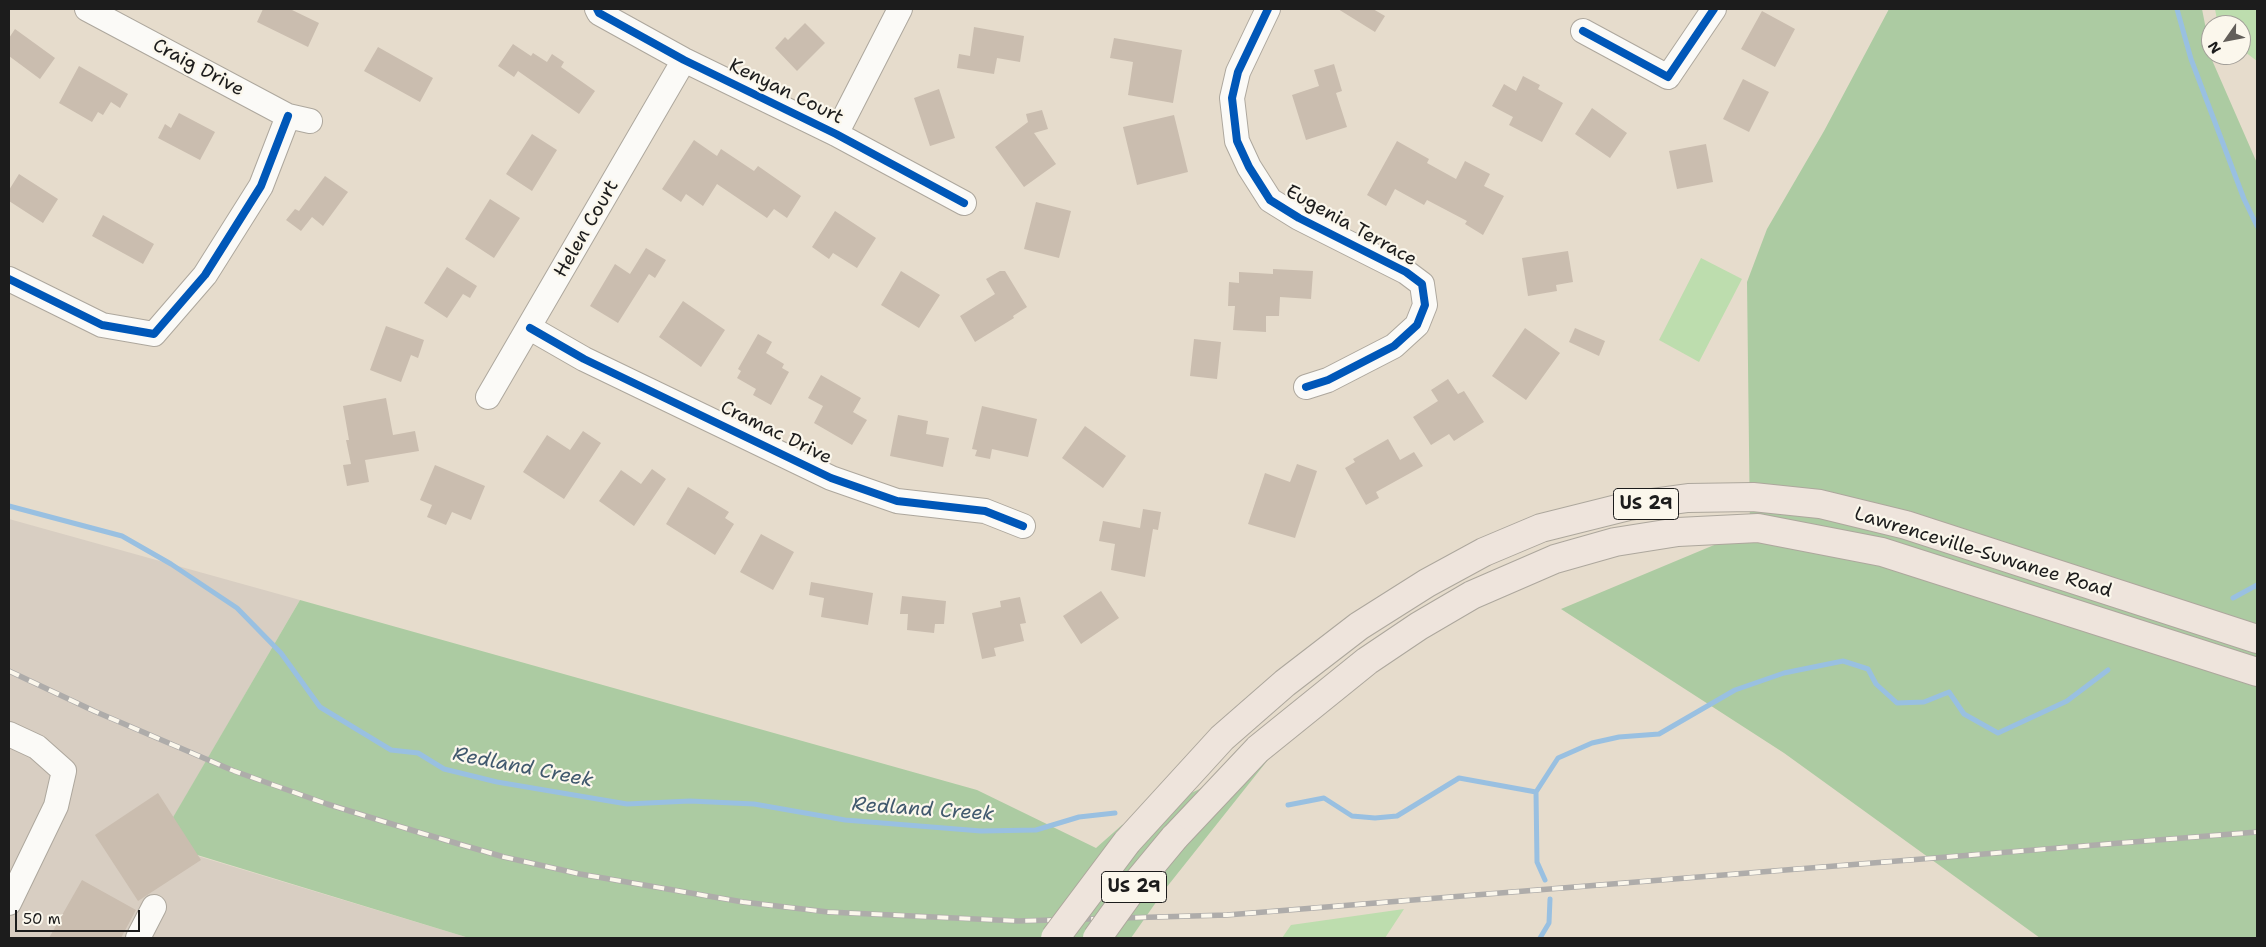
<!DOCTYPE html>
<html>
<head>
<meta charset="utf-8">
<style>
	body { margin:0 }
	#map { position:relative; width:2266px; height:947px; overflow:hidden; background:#e6dccc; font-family:"Shantell Sans",sans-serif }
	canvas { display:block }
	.frame { position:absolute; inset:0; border:10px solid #1c1c1c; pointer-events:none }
	.north { position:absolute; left:2201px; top:15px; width:50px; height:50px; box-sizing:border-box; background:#fbf7ec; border:1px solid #a29f99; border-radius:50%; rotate:237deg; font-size:14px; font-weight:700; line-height:20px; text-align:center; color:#1c1c1c }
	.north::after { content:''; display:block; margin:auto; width:18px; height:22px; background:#635f5a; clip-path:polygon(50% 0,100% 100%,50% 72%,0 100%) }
	.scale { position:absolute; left:15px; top:910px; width:125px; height:22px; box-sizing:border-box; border:2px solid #1c1c1c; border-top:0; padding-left:6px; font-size:15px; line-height:18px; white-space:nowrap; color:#1c1c1c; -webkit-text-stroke:4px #fbf7ec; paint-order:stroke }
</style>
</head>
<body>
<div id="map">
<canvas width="2266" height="947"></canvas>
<div class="frame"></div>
<div class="north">N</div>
<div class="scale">50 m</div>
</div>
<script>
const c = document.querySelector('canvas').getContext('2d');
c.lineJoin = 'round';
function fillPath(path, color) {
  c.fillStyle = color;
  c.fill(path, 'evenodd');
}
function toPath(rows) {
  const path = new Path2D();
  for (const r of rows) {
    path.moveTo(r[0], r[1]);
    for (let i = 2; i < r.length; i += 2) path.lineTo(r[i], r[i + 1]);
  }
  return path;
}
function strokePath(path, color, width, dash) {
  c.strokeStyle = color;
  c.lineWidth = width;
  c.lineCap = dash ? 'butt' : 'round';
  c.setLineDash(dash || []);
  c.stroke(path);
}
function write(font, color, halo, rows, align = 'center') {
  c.font = font + ' "Shantell Sans",sans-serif';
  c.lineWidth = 4.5;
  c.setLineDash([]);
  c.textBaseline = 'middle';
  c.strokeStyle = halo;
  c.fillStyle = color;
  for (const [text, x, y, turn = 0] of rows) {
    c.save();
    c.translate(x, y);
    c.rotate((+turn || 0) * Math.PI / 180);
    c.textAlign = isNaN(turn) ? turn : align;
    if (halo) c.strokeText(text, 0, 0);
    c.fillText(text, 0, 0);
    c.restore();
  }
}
const industrial = toPath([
	[9,519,300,600,158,844,469,938,9,938]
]);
const green = toPath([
	[2215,9,2257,9,2257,61,2241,49,2241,25,2218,25],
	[1701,258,1742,279,1699,362,1659,340],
	[1404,909,1385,938,1282,938,1291,925]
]);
const forest = toPath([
	[1889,9,2202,9,2212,60,2257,163,2257,938,2040,938,1784,753,1561,609,1750,530,1747,282,1767,229,1824,131],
	[300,600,977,790,1096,848,1122,825,1271,756,1166,888,1131,938,469,938,158,843]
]);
const stream = toPath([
	[2177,9,2191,59,2244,199,2257,226],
	[9,506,122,536,171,564,237,608,281,653,320,707,391,750,418,753,444,769,497,782,627,804,690,801,754,804,845,820,981,831,1036,830,1079,817,1115,813],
	[2233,598,2257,585],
	[1536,792,1558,758,1592,743,1619,737,1659,734,1735,690,1784,673,1843,661,1868,669,1876,684,1897,703,1924,702,1949,692,1964,714,1998,733,2067,701,2108,670],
	[1536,792,1537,862,1545,880],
	[1288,805,1324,798,1352,816,1375,818,1397,816,1459,778,1536,792],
	[1540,938,1549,923,1550,899]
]);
const building = toPath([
	[263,9,290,9,319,23,308,47,257,22],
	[1338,9,1373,9,1385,16,1375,32],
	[1762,11,1795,29,1775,67,1741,49],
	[805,23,825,43,797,71,775,48,785,37,788,40],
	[974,27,1024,36,1020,62,997,58,994,74,957,68,959,54,970,56],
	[15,29,55,58,40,79,9,56,9,38],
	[1114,38,1182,50,1173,103,1128,95,1133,62,1110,58],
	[513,44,531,56,533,53,547,62,552,54,564,62,561,67,595,91,579,114,518,71,514,77,498,66],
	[378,47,433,78,420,102,364,71],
	[1334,64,1342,91,1336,93,1347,127,1306,140,1292,95,1319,86,1314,70],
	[79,66,128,94,120,108,111,102,103,115,98,112,92,122,59,103],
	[1523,76,1540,85,1538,89,1563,103,1542,142,1509,125,1513,117,1492,106,1504,84,1516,91],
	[1743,79,1769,92,1749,132,1723,119],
	[939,89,955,138,930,146,914,98],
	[1592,108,1627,133,1610,158,1575,134],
	[1042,110,1048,129,1034,133,1056,164,1024,187,995,147,1028,122,1026,114],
	[179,113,215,132,200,160,158,138,165,124,171,128],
	[1174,115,1188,172,1137,185,1123,127],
	[532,134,557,150,532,191,506,174],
	[694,140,717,156,721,149,754,171,758,166,801,196,787,218,774,209,767,218,717,184,703,206,686,194,681,202,662,189],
	[1397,141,1429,159,1427,163,1456,179,1465,161,1490,174,1484,186,1504,196,1483,235,1465,224,1467,221,1427,200,1424,205,1395,189,1386,206,1367,195],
	[1706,144,1713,182,1677,189,1669,151],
	[19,174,58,199,43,223,9,201,9,190],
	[325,176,348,192,323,226,312,217,301,231,286,220,295,209,299,211],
	[490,199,520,218,494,258,465,239],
	[1036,202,1071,211,1059,258,1024,249],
	[835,211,876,238,857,268,833,253,829,259,812,247],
	[103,215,154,244,143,264,92,236],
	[646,248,666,260,655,278,649,274,618,323,590,306,615,264,630,274],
	[1568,251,1573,282,1556,285,1557,291,1528,296,1522,258],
	[447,267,477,286,470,298,463,294,447,318,424,303],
	[1273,269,1313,271,1311,299,1280,297,1279,316,1266,316,1266,332,1233,330,1235,306,1228,306,1229,282,1239,283,1239,272,1273,274],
	[901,271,940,295,919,328,881,305],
	[1000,271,1005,271,1027,307,1013,316,1014,318,975,342,960,316,995,294,986,279],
	[683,301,725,330,701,367,659,337],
	[386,326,424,340,418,358,411,355,401,382,370,370],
	[1525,328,1560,353,1526,400,1492,376],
	[1575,328,1605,341,1599,356,1569,342],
	[758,334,772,342,766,353,784,364,782,368,789,372,771,405,753,395,756,389,737,378,741,371,738,369],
	[1194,339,1221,342,1217,379,1190,376],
	[821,375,861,398,853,412,867,420,852,445,814,423,823,406,808,398],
	[1448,379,1458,394,1464,391,1484,422,1454,441,1449,434,1431,445,1413,417,1438,401,1431,390],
	[386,398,393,435,415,431,419,451,365,460,369,482,347,486,343,465,351,464,346,440,349,440,343,406],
	[982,406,1037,419,1028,457,992,449,990,459,975,456,977,450,972,449],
	[898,415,928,421,926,434,949,438,943,467,890,456],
	[1085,426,1126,456,1103,488,1062,458],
	[583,431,601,443,564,499,523,472,547,435,570,450],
	[1388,439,1400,460,1414,452,1423,466,1376,492,1379,498,1366,505,1345,468,1355,462,1353,459],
	[1297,464,1317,471,1295,538,1248,524,1265,473,1290,482],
	[435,465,485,486,471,520,452,512,446,525,427,517,432,505,420,500],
	[652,469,666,479,634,526,599,501,621,470,641,484],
	[688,487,729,512,725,518,734,524,715,555,666,524],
	[1143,509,1161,512,1158,530,1153,529,1145,577,1111,570,1115,544,1099,541,1103,521,1140,528],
	[761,534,794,552,773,590,740,572],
	[811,582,873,593,868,625,821,617,824,598,809,595],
	[1101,591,1119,618,1081,644,1063,616],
	[902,596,946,601,944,624,935,624,934,633,907,630,908,614,900,614],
	[1020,597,1026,623,1020,624,1024,641,994,648,996,656,982,659,972,613,1001,607,1000,601],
	[158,793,201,860,138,901,95,835],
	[82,880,136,910,121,938,49,938]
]);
const minor = toPath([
	[87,9,288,116,310,121],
	[597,9,599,13,684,60,836,134,964,203],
	[1268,9,1238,72,1232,98,1237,141,1249,167,1270,200,1299,218,1406,272,1422,284,1425,305,1417,325,1394,346,1328,380,1306,387],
	[1583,31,1668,77,1714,9],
	[836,134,900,9],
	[9,279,102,325,154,334,205,275,261,186,288,116],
	[530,328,584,359,831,478,897,501,985,511,1023,526],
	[488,397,684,60],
	[9,734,37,747,64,771,56,806,9,903],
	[138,938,154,907]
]);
const major = toPath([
	[1174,838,1258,749,1367,661,1419,626,1472,595,1555,559,1615,542,1678,532,1758,528,1882,552,2257,672],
	[1127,842,1222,738,1285,683,1359,626,1427,583,1484,552,1541,528,1629,506,1688,498,1753,497,1820,504,1906,525,2257,639]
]);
const rail = toPath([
	[9,671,94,711,234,771,327,804,421,833,504,857,580,874,743,902,828,912,1018,921,1227,915,2257,832]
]);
const majorBridge = toPath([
	[1055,938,1127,842],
	[1097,938,1135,885,1174,838]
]);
const cycleway = toPath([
	[597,9,599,13,684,60,836,134,964,203],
	[1268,9,1238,72,1232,98,1237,141,1249,167,1270,200,1299,218,1406,272,1422,284,1425,305,1417,325,1394,346,1328,380,1306,387],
	[1583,31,1668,77,1714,9],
	[9,279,102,325,154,334,205,275,261,186,288,116],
	[530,328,584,359,831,478,897,501,985,511,1023,526]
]);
const shields = [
	[1646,504,65],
	[1134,887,65]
];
const shieldNames = [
	["US 29",1646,504],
	["US 29",1134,887]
];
const streetNames = [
	["Craig Drive",198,68,28],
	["Kenyan Court",786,92,26],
	["Eugenia Terrace",1351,226,29],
	["Helen Court",587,229,-60],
	["Cramac Drive",776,433,26],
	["Lawrenceville-Suwanee Road",1983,553,17]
];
const waterNames = [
	["Redland Creek",523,768,11],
	["Redland Creek",923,810,4]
];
fillPath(industrial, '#d8cec2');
fillPath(green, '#bdddae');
fillPath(forest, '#accba2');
strokePath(stream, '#99c0e1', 5);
fillPath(building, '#cabdaf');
strokePath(minor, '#ada79d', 26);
strokePath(major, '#ada79d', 30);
strokePath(minor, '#fbfaf7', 24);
strokePath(major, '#eee4dc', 28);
strokePath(rail, '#aeacaa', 5.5);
strokePath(rail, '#fbf7ec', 4, [11]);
strokePath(majorBridge, '#ada79d', 30, []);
strokePath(majorBridge, '#eee4dc', 28);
strokePath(cycleway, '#0057b8', 8);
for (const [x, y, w] of shields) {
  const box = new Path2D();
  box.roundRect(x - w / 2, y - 15.5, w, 31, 4);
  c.fillStyle = '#fbf7ec';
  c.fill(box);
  strokePath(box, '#1c1c1c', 1);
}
write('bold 18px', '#1c1c1c', null, shieldNames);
write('19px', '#1c1c1c', '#fbf7ec', streetNames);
write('italic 20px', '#41596e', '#fbf7ec', waterNames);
</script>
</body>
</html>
